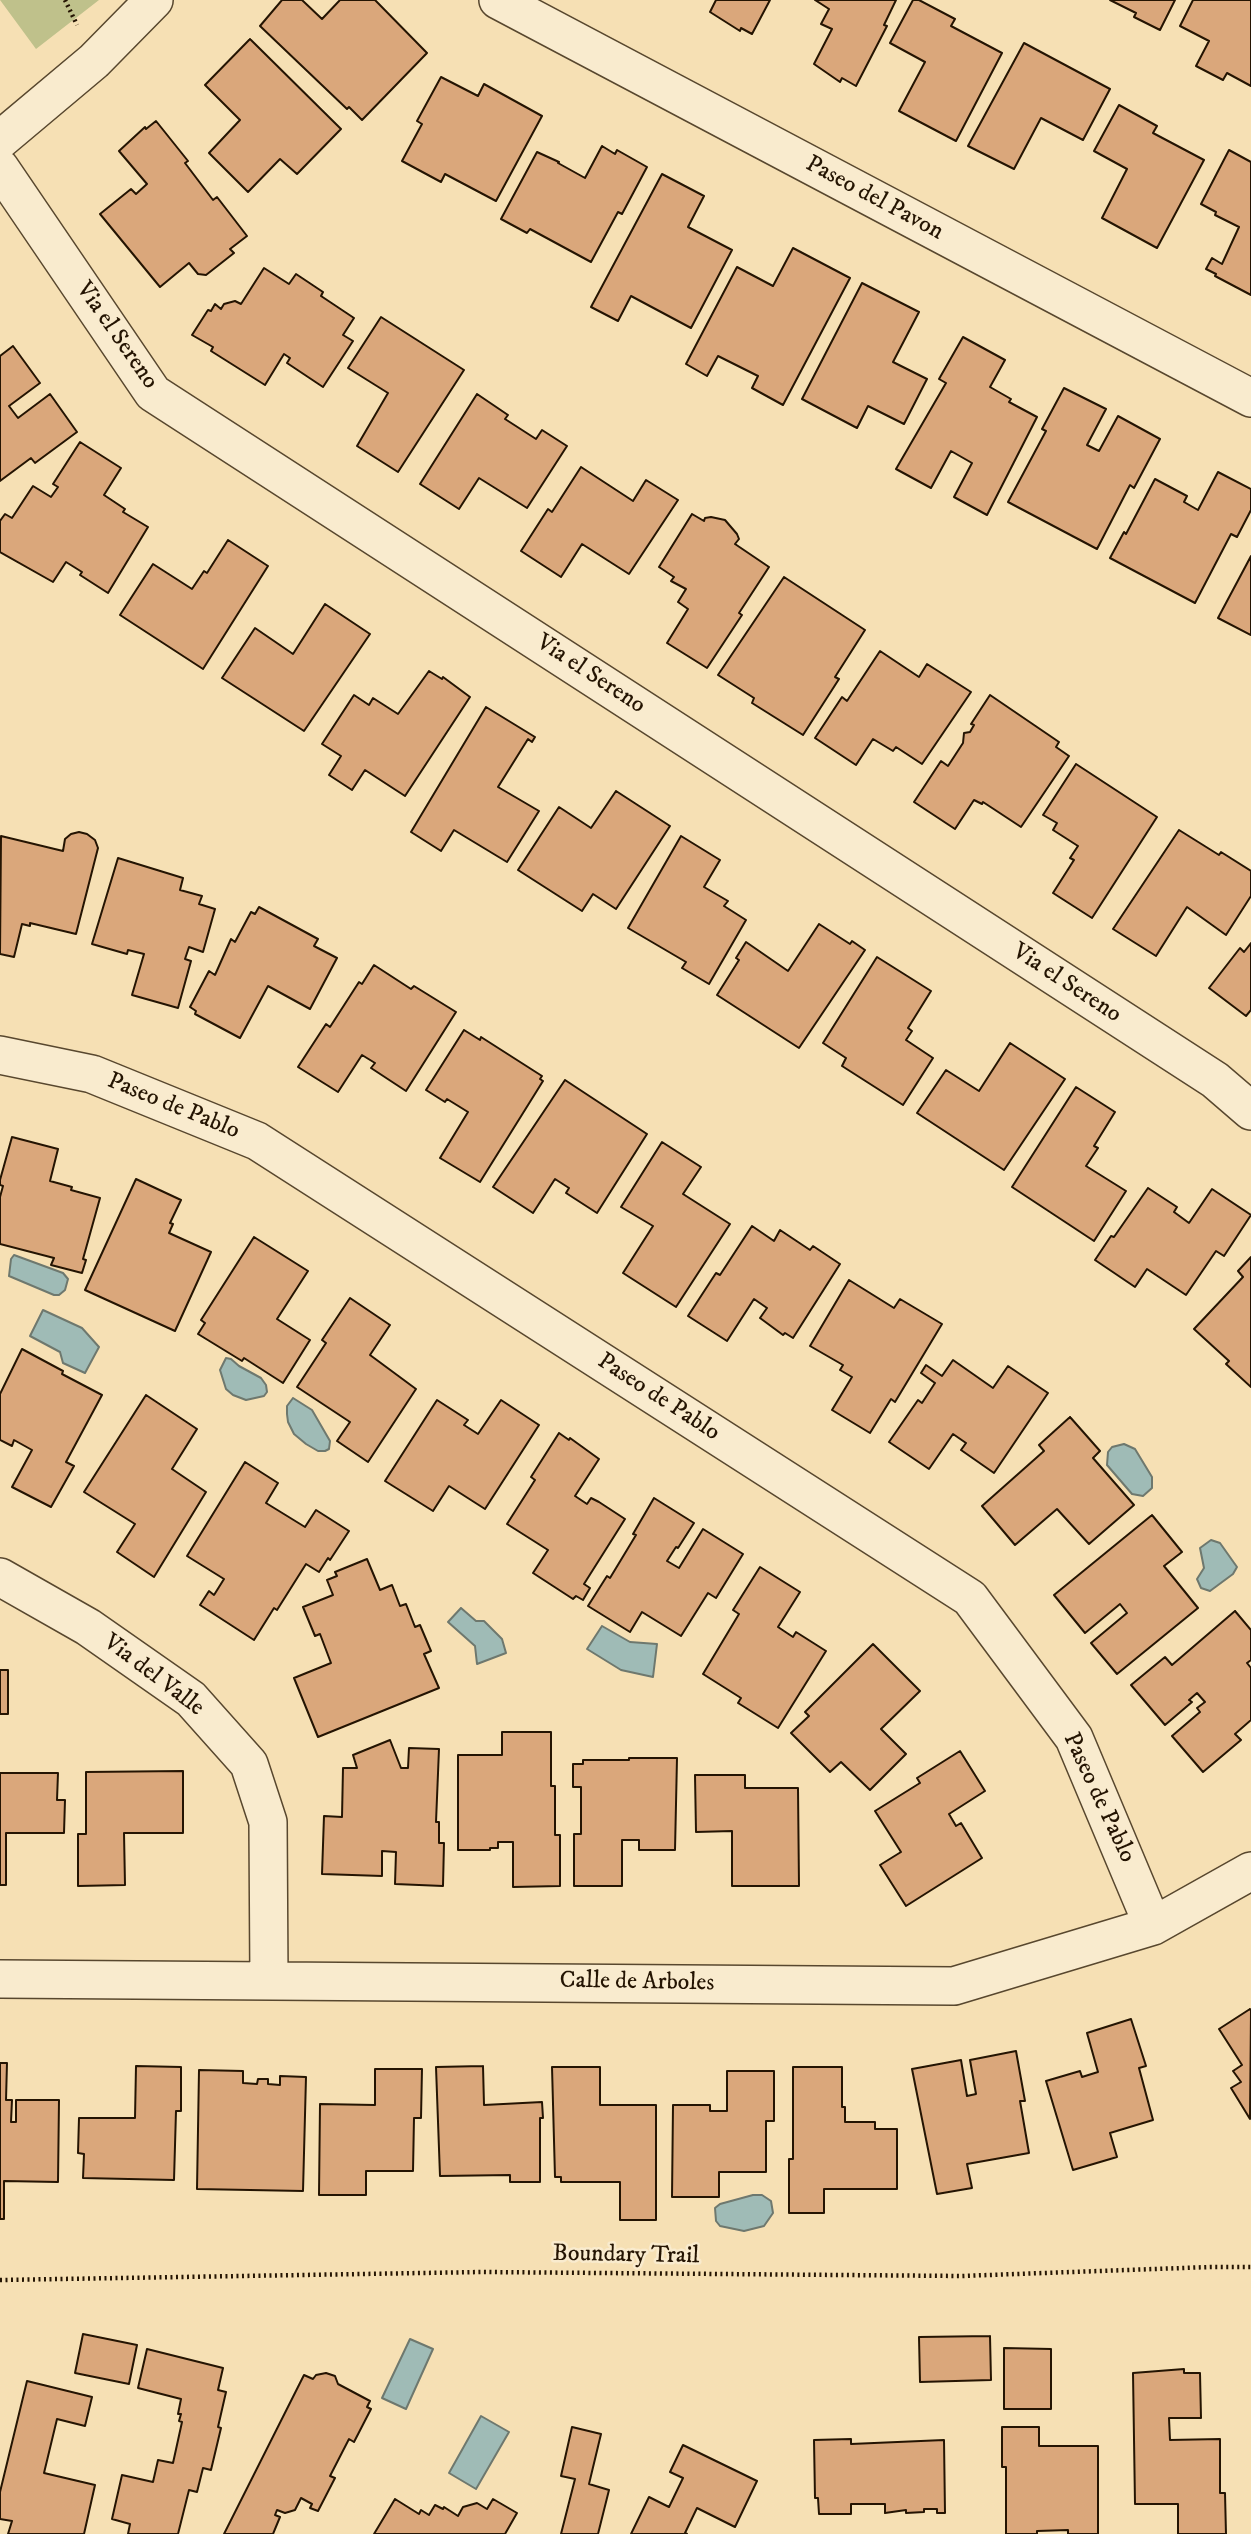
<!DOCTYPE html>
<html>
<head>
<meta charset="utf-8">
<style>
	body { margin:0 }
	canvas { display:block; background:#f6e0b4 }
</style>
</head>
<body>
<canvas width="1251" height="2534"></canvas>
<script>
const c = document.querySelector('canvas').getContext('2d');
c.lineJoin = 'round';
function fillPath(path, color) {
  c.fillStyle = color;
  c.fill(path, 'evenodd');
}
function toPath(rows) {
  const path = new Path2D();
  for (const r of rows) {
    path.moveTo(r[0], r[1]);
    for (let i = 2; i < r.length; i += 2) path.lineTo(r[i], r[i + 1]);
  }
  return path;
}
function strokePath(path, color, width, dash) {
  c.strokeStyle = color;
  c.lineWidth = width;
  c.lineCap = dash ? 'butt' : 'round';
  c.setLineDash(dash || []);
  c.stroke(path);
}
function write(font, color, halo, rows, align = 'center') {
  c.font = font + ' "IM FELL DW Pica",serif';
  c.lineWidth = 5;
  c.setLineDash([]);
  c.textBaseline = 'middle';
  c.strokeStyle = halo;
  c.fillStyle = color;
  for (const [text, x, y, turn = 0] of rows) {
    c.save();
    c.translate(x, y);
    c.rotate((+turn || 0) * Math.PI / 180);
    c.textAlign = isNaN(turn) ? turn : align;
    if (halo) c.strokeText(text, 0, 0);
    c.fillText(text, 0, 0);
    c.restore();
  }
}
const green = toPath([
	[0,0,99,0,36,49]
]);
const water = toPath([
	[14,1255,63,1273,68,1279,65,1290,59,1295,54,1295,9,1276,11,1259,14,1255],
	[43,1310,82,1328,99,1347,85,1373,63,1363,60,1352,30,1336,43,1310],
	[226,1358,231,1359,239,1366,261,1378,266,1385,267,1392,264,1396,246,1400,233,1395,226,1389,220,1370,226,1358],
	[293,1398,312,1410,330,1441,329,1449,325,1451,318,1451,306,1444,294,1434,288,1422,287,1414,287,1406,293,1398],
	[1124,1444,1135,1449,1152,1477,1152,1488,1143,1496,1132,1494,1107,1465,1108,1452,1112,1447,1124,1444],
	[1211,1540,1220,1543,1237,1567,1233,1574,1210,1591,1201,1588,1197,1579,1204,1568,1200,1548,1211,1540],
	[461,1608,476,1621,484,1621,502,1639,506,1653,477,1664,475,1646,448,1622,461,1608],
	[602,1626,630,1642,657,1644,653,1677,621,1670,587,1649,602,1626],
	[753,2195,762,2195,771,2201,773,2213,764,2226,744,2231,720,2226,716,2221,715,2208,720,2204,753,2195],
	[410,2339,433,2349,406,2409,382,2398,410,2339],
	[481,2416,509,2432,476,2489,449,2473,481,2416]
]);
const building = toPath([
	[282,0,302,0,322,19,340,0,375,0,427,53,362,120,349,107,347,109,260,26,282,0],
	[716,0,770,0,752,34,741,28,740,31,710,12,716,0],
	[815,0,896,0,884,25,887,26,856,86,842,78,840,82,814,64,832,29,821,24,829,9,815,0],
	[913,0,919,0,955,19,951,26,1002,53,956,141,899,111,925,62,890,43,913,0],
	[1110,0,1175,0,1160,30,1134,17,1136,13,1110,0],
	[1193,0,1251,0,1251,86,1227,73,1223,80,1196,66,1209,41,1180,26,1193,0],
	[250,39,341,129,297,174,280,159,248,192,209,153,240,120,205,85,250,39],
	[1024,43,1110,89,1083,140,1041,118,1014,169,968,146,1024,43],
	[441,77,478,96,484,84,542,116,496,201,445,174,441,182,402,161,422,124,417,121,441,77],
	[1119,105,1157,126,1153,133,1204,160,1157,248,1102,218,1127,169,1094,151,1119,105],
	[156,121,188,161,185,163,213,200,217,197,247,236,230,249,234,253,206,275,198,274,189,263,160,287,100,214,131,189,136,194,147,184,119,151,145,127,146,129,156,121],
	[602,146,615,154,617,150,647,167,622,214,618,212,591,262,530,229,527,233,501,219,537,152,559,162,558,163,585,178,602,146],
	[1229,150,1251,162,1251,295,1215,276,1216,274,1206,269,1212,258,1222,264,1239,227,1215,215,1216,212,1201,204,1229,150],
	[662,174,704,196,688,227,732,250,691,328,631,296,618,321,591,307,662,174],
	[793,248,850,278,783,405,752,388,758,376,718,356,707,376,686,364,737,267,773,286,793,248],
	[264,268,289,284,296,274,323,292,321,296,354,318,343,335,353,341,323,387,287,363,290,358,284,354,265,385,211,351,213,347,192,335,208,310,211,311,215,304,221,309,224,304,235,301,241,304,264,268],
	[862,283,919,312,893,362,927,379,904,424,868,406,857,428,802,399,862,283],
	[381,317,464,370,398,472,357,446,388,393,348,368,381,317],
	[963,337,1005,360,990,387,1011,399,1009,402,1037,417,987,515,954,497,972,463,951,451,931,488,896,469,946,383,939,379,963,337],
	[13,346,40,383,9,406,18,418,50,394,77,432,35,463,31,458,0,481,0,356,13,346],
	[1064,388,1106,409,1087,445,1099,451,1118,416,1160,439,1134,488,1130,485,1097,549,1008,502,1046,431,1042,429,1064,388],
	[477,394,508,415,505,419,536,439,542,430,567,446,527,508,479,478,459,509,420,484,477,394],
	[80,442,121,468,104,495,125,509,123,512,148,527,108,593,80,575,82,572,66,562,53,582,0,552,0,521,5,514,12,518,33,486,51,497,58,487,53,484,80,442],
	[581,467,633,501,646,480,678,500,629,574,582,544,561,577,521,551,548,509,552,512,581,467],
	[1218,472,1251,489,1251,510,1237,537,1231,534,1195,603,1110,558,1124,532,1126,534,1155,479,1187,496,1184,502,1198,510,1218,472],
	[692,514,704,521,705,518,711,517,725,520,737,534,739,539,735,544,769,567,739,613,742,615,707,668,667,643,688,609,678,602,686,589,671,581,674,577,659,567,692,514],
	[228,540,268,566,203,669,120,615,153,564,192,589,204,571,207,573,228,540],
	[1251,556,1251,635,1218,618,1251,556],
	[784,577,865,630,835,677,839,679,803,735,752,703,754,698,718,675,784,577],
	[325,604,370,634,304,731,222,678,255,628,293,654,325,604],
	[880,651,919,677,927,664,971,692,922,764,896,747,893,751,873,739,856,765,815,738,842,697,847,701,880,651],
	[429,671,442,679,443,677,470,697,405,796,365,770,352,790,329,775,341,756,322,744,354,695,369,705,373,698,398,714,429,671],
	[990,695,1059,742,1056,747,1069,756,1021,827,983,802,982,804,974,800,955,829,914,802,941,761,948,766,963,743,964,733,970,732,974,725,971,724,990,695],
	[486,707,535,737,532,742,528,739,498,787,539,811,507,862,454,830,441,851,411,832,486,707],
	[1076,764,1157,817,1092,918,1053,893,1074,860,1070,858,1078,846,1053,830,1057,823,1043,815,1076,764],
	[616,791,670,826,616,909,593,894,582,911,518,870,559,807,591,828,616,791],
	[1179,830,1219,855,1221,852,1251,871,1251,896,1226,935,1187,907,1156,956,1113,929,1179,830],
	[79,832,87,834,95,840,98,848,76,934,30,923,30,926,22,924,14,957,0,954,1,836,63,851,65,839,71,834,79,832],
	[681,836,720,860,704,887,728,901,724,906,746,920,709,984,682,968,686,962,628,928,681,836],
	[118,858,183,878,180,890,202,896,199,904,215,909,203,952,189,947,185,959,191,961,178,1008,132,995,144,954,128,950,127,954,92,944,118,858],
	[259,907,318,939,314,946,337,958,310,1009,268,986,240,1038,195,1014,196,1011,190,1007,209,971,215,975,231,939,235,942,251,912,255,914,259,907],
	[819,924,850,944,852,941,865,950,799,1048,717,995,739,960,736,958,746,942,788,971,819,924],
	[1251,943,1251,1010,1246,1016,1209,988,1240,948,1244,952,1251,943],
	[877,957,931,991,908,1028,912,1031,906,1040,933,1058,903,1105,842,1066,846,1058,823,1043,877,957],
	[374,965,411,989,414,986,456,1012,406,1091,371,1068,375,1063,362,1055,338,1092,298,1067,326,1024,330,1027,359,982,362,984,374,965],
	[464,1030,480,1040,481,1037,542,1076,540,1079,543,1081,480,1182,440,1158,468,1112,447,1099,445,1102,426,1090,464,1030],
	[1010,1043,1065,1079,1004,1170,917,1113,946,1070,979,1091,1010,1043],
	[565,1080,647,1134,597,1213,566,1193,569,1188,555,1179,533,1213,493,1187,565,1080],
	[1076,1087,1115,1112,1094,1146,1098,1148,1086,1166,1126,1191,1094,1241,1012,1187,1076,1087],
	[12,1137,58,1149,50,1181,72,1187,71,1190,100,1198,83,1259,86,1260,82,1273,51,1265,54,1258,0,1244,0,1197,3,1186,0,1185,0,1180,12,1137],
	[662,1142,701,1167,683,1194,730,1224,676,1307,623,1273,653,1226,621,1207,662,1142],
	[136,1179,181,1200,170,1223,173,1224,169,1233,211,1252,175,1331,85,1290,136,1179],
	[1148,1188,1177,1207,1174,1212,1189,1223,1212,1189,1251,1215,1224,1256,1216,1251,1186,1295,1147,1269,1135,1287,1095,1260,1111,1236,1114,1237,1148,1188],
	[752,1226,774,1241,780,1230,810,1250,813,1246,840,1264,793,1338,785,1333,783,1335,760,1318,767,1308,754,1299,727,1341,688,1316,716,1273,720,1275,752,1226],
	[254,1237,308,1271,277,1319,310,1340,283,1383,244,1358,242,1361,198,1334,205,1323,201,1320,254,1237],
	[1251,1257,1251,1387,1226,1364,1229,1361,1194,1329,1243,1277,1238,1271,1251,1257],
	[849,1280,894,1308,900,1299,942,1324,895,1402,891,1399,870,1433,832,1410,852,1377,840,1370,843,1365,810,1346,849,1280],
	[350,1298,390,1325,370,1355,416,1389,368,1462,337,1441,350,1422,297,1387,326,1343,322,1340,350,1298],
	[22,1349,63,1371,62,1374,102,1395,66,1462,74,1466,51,1507,12,1487,32,1450,14,1440,12,1446,0,1440,0,1394,22,1349],
	[953,1360,993,1388,1008,1366,1048,1393,994,1473,961,1450,966,1443,953,1434,929,1469,889,1442,918,1400,922,1403,935,1383,921,1373,926,1365,942,1376,953,1360],
	[146,1395,197,1429,172,1469,206,1492,154,1577,117,1552,135,1524,84,1492,146,1395],
	[437,1400,468,1420,464,1425,478,1434,501,1400,539,1425,485,1509,449,1486,433,1511,385,1481,437,1400],
	[1070,1417,1100,1451,1093,1458,1134,1505,1089,1544,1057,1509,1015,1545,982,1506,1044,1451,1039,1445,1070,1417],
	[559,1433,569,1440,570,1438,599,1459,575,1496,587,1504,591,1498,599,1502,625,1519,584,1584,590,1588,583,1600,576,1596,573,1599,533,1573,548,1550,507,1524,535,1480,531,1477,559,1433],
	[245,1462,278,1483,266,1503,305,1527,316,1510,349,1531,330,1560,328,1558,319,1572,306,1564,277,1610,274,1608,254,1640,200,1605,209,1591,214,1595,224,1579,187,1556,245,1462],
	[654,1498,694,1523,678,1548,676,1547,667,1561,679,1568,703,1529,743,1554,716,1598,708,1593,681,1636,642,1612,630,1632,588,1606,607,1576,610,1578,636,1535,633,1534,654,1498],
	[1152,1515,1182,1552,1164,1566,1198,1608,1117,1674,1091,1643,1127,1613,1120,1604,1085,1633,1054,1595,1152,1515],
	[367,1559,380,1590,392,1585,400,1606,406,1604,415,1627,420,1625,431,1651,424,1654,439,1688,318,1737,294,1678,331,1663,320,1634,315,1636,303,1607,333,1595,327,1580,337,1576,335,1572,367,1559],
	[760,1567,800,1592,778,1627,793,1637,796,1632,826,1651,778,1728,738,1703,741,1698,703,1674,739,1614,733,1610,760,1567],
	[1235,1611,1251,1630,1251,1660,1247,1663,1251,1668,1251,1720,1235,1734,1241,1740,1203,1772,1172,1736,1200,1712,1197,1708,1205,1702,1197,1693,1189,1700,1192,1702,1165,1725,1131,1685,1165,1657,1172,1665,1235,1611],
	[873,1644,920,1691,881,1729,906,1754,870,1790,841,1762,830,1772,791,1733,809,1716,805,1712,873,1644],
	[0,1670,8,1670,8,1714,0,1714,0,1670],
	[502,1732,551,1732,551,1786,555,1786,555,1835,560,1835,560,1886,513,1887,513,1842,498,1842,498,1848,490,1848,490,1850,458,1850,458,1755,502,1755,502,1732],
	[390,1740,401,1768,408,1768,409,1748,439,1749,436,1822,439,1822,439,1843,444,1843,443,1886,395,1884,396,1852,382,1851,382,1876,322,1874,324,1816,342,1817,343,1768,357,1768,353,1755,390,1740],
	[960,1751,985,1791,949,1814,956,1826,961,1823,982,1858,906,1906,880,1865,901,1852,875,1811,920,1783,917,1778,960,1751],
	[629,1758,677,1758,675,1850,639,1850,639,1840,622,1840,622,1886,574,1886,574,1834,581,1834,581,1787,573,1787,573,1764,583,1764,583,1760,629,1760,629,1758],
	[183,1771,183,1833,124,1833,125,1885,78,1886,78,1834,86,1834,86,1772,183,1771],
	[0,1773,58,1773,57,1800,65,1800,64,1833,6,1833,6,1885,0,1885,0,1773],
	[695,1775,745,1775,745,1788,798,1788,799,1886,732,1886,732,1831,696,1832,695,1775],
	[1250,2009,1251,2011,1250,2119,1231,2088,1241,2082,1233,2071,1242,2065,1219,2029,1250,2009],
	[1131,2019,1146,2066,1139,2068,1153,2120,1110,2133,1117,2157,1073,2170,1046,2081,1080,2071,1082,2077,1098,2072,1087,2033,1131,2019],
	[1016,2051,1025,2101,1020,2101,1029,2153,967,2164,972,2188,937,2194,912,2069,961,2060,967,2096,976,2094,970,2060,1016,2051],
	[0,2063,7,2063,6,2100,12,2100,11,2122,16,2122,16,2100,59,2100,58,2182,4,2181,4,2219,0,2219,0,2063],
	[136,2066,181,2067,181,2111,176,2111,174,2180,83,2178,84,2154,78,2153,79,2118,135,2118,136,2066],
	[483,2066,484,2105,542,2102,543,2118,540,2118,540,2182,510,2182,510,2175,440,2176,436,2067,483,2066],
	[552,2067,600,2067,600,2105,656,2105,656,2220,620,2220,620,2182,561,2182,561,2177,555,2177,552,2067],
	[793,2067,842,2067,842,2107,845,2107,845,2122,875,2122,875,2129,897,2129,897,2189,824,2189,824,2213,789,2213,789,2159,793,2159,793,2067],
	[375,2069,422,2069,421,2118,414,2118,413,2171,366,2171,366,2195,319,2195,320,2104,375,2105,375,2069],
	[199,2070,243,2071,243,2083,257,2084,258,2079,268,2079,268,2084,280,2085,280,2076,306,2077,303,2191,197,2189,199,2070],
	[727,2071,774,2071,774,2121,766,2121,766,2172,719,2172,719,2197,672,2197,673,2105,710,2105,710,2111,727,2111,727,2071],
	[83,2334,137,2345,129,2384,75,2373,83,2334],
	[990,2336,991,2380,920,2382,919,2337,990,2336],
	[1004,2348,1051,2349,1051,2409,1004,2409,1004,2348],
	[147,2349,223,2368,218,2390,226,2392,218,2427,221,2428,211,2470,203,2468,197,2492,189,2490,178,2534,128,2534,130,2524,112,2519,122,2475,153,2482,158,2460,173,2463,182,2422,179,2421,181,2414,178,2414,181,2399,138,2388,147,2349],
	[1184,2369,1184,2373,1200,2373,1201,2418,1169,2418,1170,2440,1220,2439,1220,2493,1225,2493,1226,2534,1178,2534,1178,2504,1135,2504,1133,2373,1184,2369],
	[326,2373,335,2376,338,2384,370,2401,367,2407,371,2409,354,2442,349,2439,330,2476,335,2478,318,2511,310,2508,312,2504,301,2498,295,2510,285,2513,277,2510,275,2515,280,2517,273,2534,224,2534,304,2375,313,2379,316,2375,326,2373],
	[27,2381,92,2397,85,2426,57,2419,44,2473,95,2485,84,2534,8,2534,12,2521,0,2519,0,2492,27,2381],
	[572,2427,601,2434,589,2484,609,2490,598,2534,561,2534,575,2479,561,2476,572,2427],
	[1002,2427,1039,2427,1039,2446,1098,2446,1098,2534,1068,2534,1068,2530,1037,2531,1037,2534,1006,2534,1006,2467,1002,2467,1002,2427],
	[851,2439,851,2444,944,2440,945,2513,937,2513,937,2509,924,2509,924,2512,906,2513,906,2510,885,2513,885,2504,851,2504,851,2514,819,2514,818,2498,815,2498,814,2440,851,2439],
	[683,2445,757,2481,735,2527,697,2508,685,2533,687,2534,631,2534,649,2497,669,2507,683,2478,670,2472,683,2445],
	[395,2499,419,2514,421,2510,429,2515,435,2505,443,2509,444,2507,458,2516,463,2507,477,2503,487,2509,493,2499,517,2513,505,2534,374,2534,395,2499]
]);
const path = toPath([
	[65,0,77,25],
	[0,2280,482,2272,961,2276,1210,2267,1251,2267]
]);
const street = toPath([
	[498,0,1251,398],
	[0,140,94,61,154,0],
	[0,168,153,393,1215,1080,1251,1111],
	[0,1055,92,1074,257,1141,970,1598,1074,1738,1153,1926],
	[0,1577,88,1627,191,1699,249,1764,268,1822,269,1980],
	[0,1979,954,1986,1153,1926,1251,1871]
]);
const streetNames = [
	["Paseo del Pavon",874,199,28],
	["Via el Sereno",116,336,55],
	["Via el Sereno",590,675,33],
	["Via el Sereno",1066,984,33],
	["Paseo de Pablo",173,1107,22],
	["Paseo de Pablo",658,1398,33],
	["Via del Valle",153,1676,37],
	["Paseo de Pablo",1098,1798,65],
	["Calle de Arboles",637,1983,1],
	["Boundary Trail",626,2256,1]
];
fillPath(green, '#bfc18b');
fillPath(water, '#9fbbb6');
strokePath(water, '#6e786e', 2);
fillPath(building, '#daa77b');
strokePath(building, '#241402', 2);
strokePath(street, '#58472e', 40);
strokePath(path, '#241402', 4.5, [2, 3.5]);
strokePath(street, '#f9ebce', 37);
write('24px', '#241402', '#f9ebce', streetNames);
</script>
</body>
</html>
